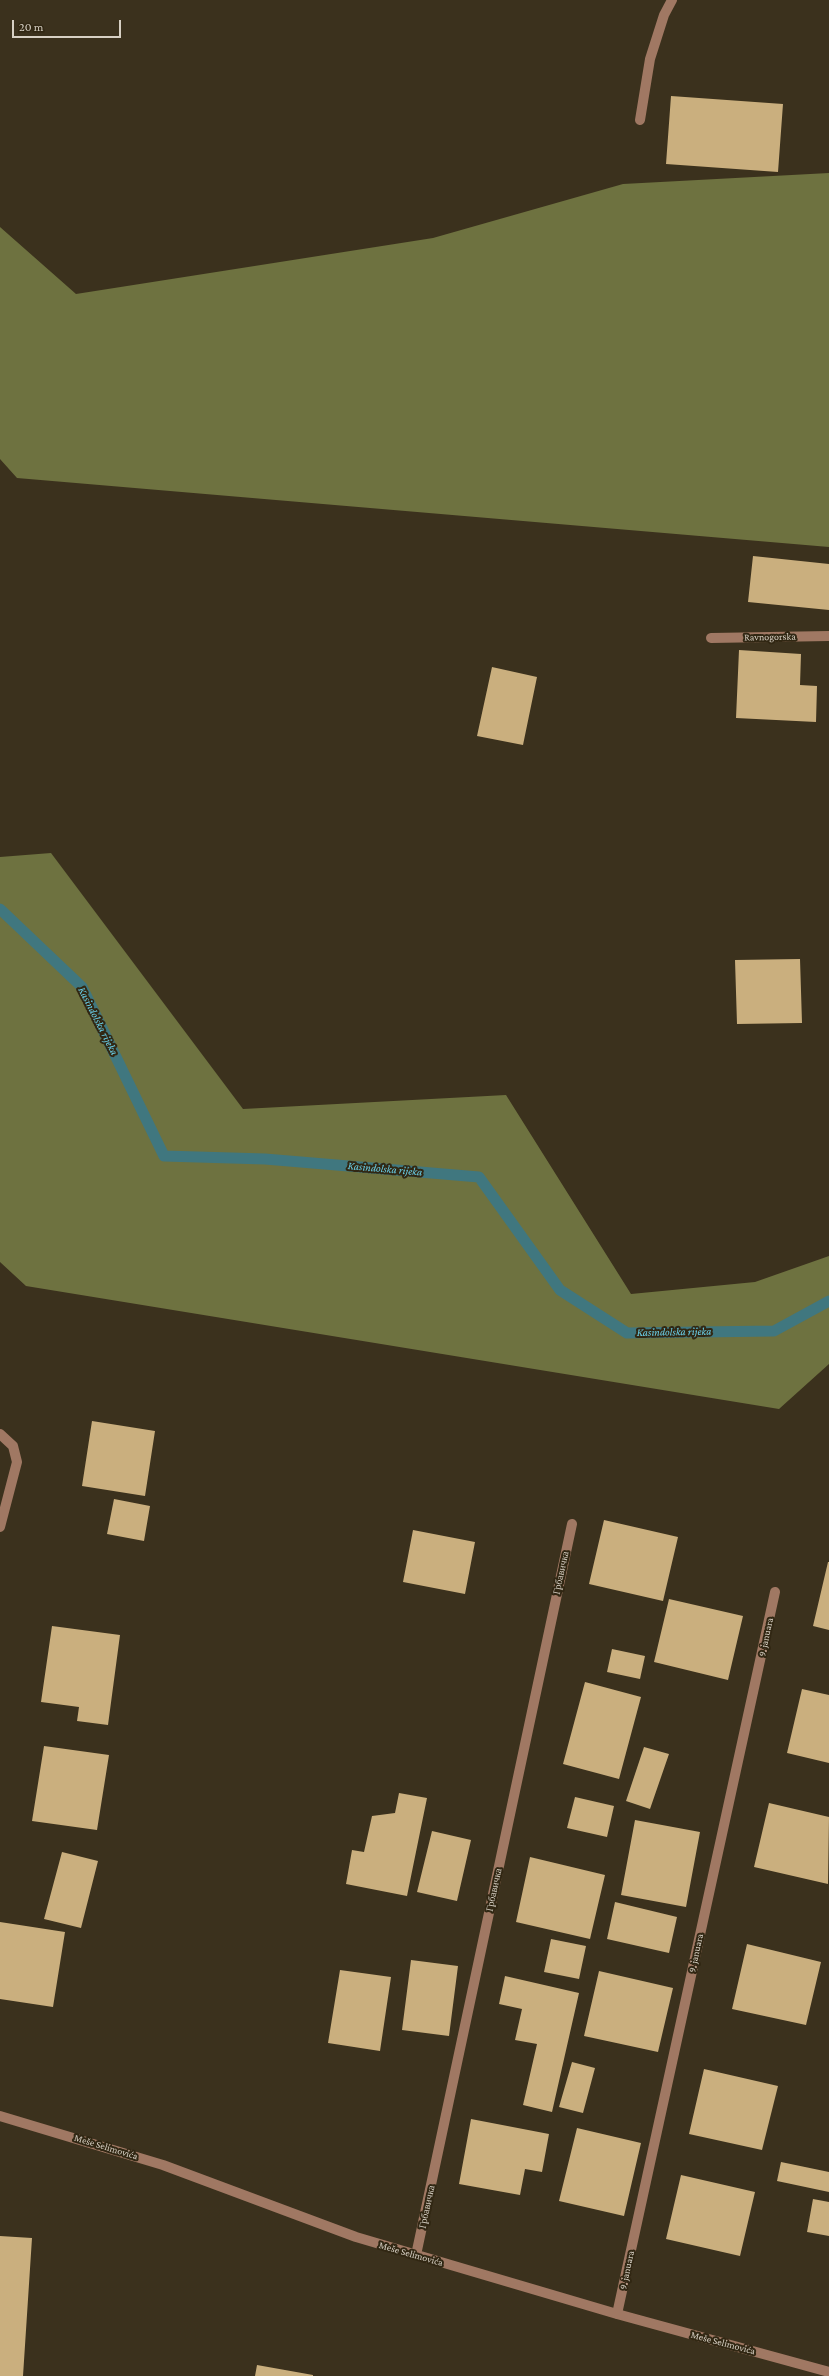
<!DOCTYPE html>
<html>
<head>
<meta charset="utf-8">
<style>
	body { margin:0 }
	#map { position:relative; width:829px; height:2376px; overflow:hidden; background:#3b311d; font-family:"Crimson Pro",serif }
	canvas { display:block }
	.scale { position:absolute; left:12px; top:20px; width:109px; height:18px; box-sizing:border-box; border:2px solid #d7d0c4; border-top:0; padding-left:5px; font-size:12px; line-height:14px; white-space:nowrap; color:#d7d0c4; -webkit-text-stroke:3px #312713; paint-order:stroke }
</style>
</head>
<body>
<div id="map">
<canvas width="829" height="2376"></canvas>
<div class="scale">20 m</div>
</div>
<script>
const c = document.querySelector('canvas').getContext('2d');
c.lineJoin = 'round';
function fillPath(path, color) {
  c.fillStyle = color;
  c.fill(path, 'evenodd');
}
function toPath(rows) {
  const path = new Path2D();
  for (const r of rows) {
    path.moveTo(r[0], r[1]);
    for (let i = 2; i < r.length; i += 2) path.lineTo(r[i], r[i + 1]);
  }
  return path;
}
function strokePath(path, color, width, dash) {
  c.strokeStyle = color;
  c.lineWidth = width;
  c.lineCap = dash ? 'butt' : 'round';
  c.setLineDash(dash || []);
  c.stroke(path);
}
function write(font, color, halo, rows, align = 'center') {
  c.font = font + ' "Crimson Pro",serif';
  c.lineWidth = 4;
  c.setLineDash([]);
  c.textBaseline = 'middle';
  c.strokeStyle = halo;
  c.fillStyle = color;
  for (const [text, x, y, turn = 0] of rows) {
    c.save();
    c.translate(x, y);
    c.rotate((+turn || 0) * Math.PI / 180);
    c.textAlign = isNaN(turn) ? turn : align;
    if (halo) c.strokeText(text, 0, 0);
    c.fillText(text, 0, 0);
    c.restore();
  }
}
const forest = toPath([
	[829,173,829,547,17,478,0,459,0,227,76,294,433,238,623,184],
	[51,853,243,1109,506,1095,631,1294,755,1282,829,1256,829,1364,779,1409,26,1286,0,1262,0,857]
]);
const stream = toPath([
	[0,909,82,987,164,1156,265,1159,479,1177,560,1290,627,1333,774,1331,829,1301]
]);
const building = toPath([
	[671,96,783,104,778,172,666,164],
	[753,556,829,564,829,610,748,602],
	[739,650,801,654,800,685,817,686,816,722,736,718],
	[492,667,537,677,523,745,477,736],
	[800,959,802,1023,737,1024,735,960],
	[92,1421,155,1431,145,1496,82,1486],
	[114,1499,150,1506,144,1541,107,1534],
	[604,1520,678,1537,663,1601,589,1584],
	[413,1530,475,1542,465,1594,403,1582],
	[828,1562,829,1562,829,1630,813,1626],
	[669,1599,743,1616,728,1680,654,1662],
	[52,1626,120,1635,108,1725,77,1721,79,1707,41,1702],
	[612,1649,645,1656,640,1679,607,1672],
	[585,1682,641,1697,619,1779,563,1764],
	[802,1689,829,1695,829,1763,787,1753],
	[44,1746,109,1755,97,1830,32,1821],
	[644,1747,669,1754,650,1809,626,1801],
	[399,1793,427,1798,407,1896,346,1884,352,1850,364,1852,372,1816,395,1813],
	[575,1797,614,1806,607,1837,567,1828],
	[769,1803,829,1817,828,1884,754,1867],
	[635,1820,700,1832,686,1907,621,1895],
	[432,1831,471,1840,457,1901,417,1892],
	[62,1852,98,1861,81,1928,44,1919],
	[530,1857,605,1875,590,1939,516,1922],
	[615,1902,677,1917,669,1953,607,1939],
	[0,1922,65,1932,53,2007,0,1999],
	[551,1939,586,1946,579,1979,544,1972],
	[747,1944,821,1962,806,2025,732,2009],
	[411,1960,458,1966,449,2036,402,2030],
	[340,1970,391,1977,380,2051,328,2043],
	[599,1971,673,1988,658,2052,584,2036],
	[505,1976,579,1993,552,2112,523,2105,537,2044,515,2040,522,2009,499,2004],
	[572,2062,595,2068,583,2113,559,2107],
	[704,2069,778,2086,762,2150,689,2134],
	[471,2119,549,2134,542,2172,525,2169,520,2195,459,2184],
	[577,2128,641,2143,624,2216,559,2201],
	[781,2162,829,2172,829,2192,777,2181],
	[681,2175,755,2192,740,2256,666,2239],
	[813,2199,829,2202,829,2236,807,2232],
	[0,2236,32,2238,23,2376,0,2376],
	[257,2365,313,2375,313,2376,255,2376]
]);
const minor = toPath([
	[640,120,650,59,664,15,672,0],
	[711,638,829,636],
	[0,1434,13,1446,17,1462,0,1527],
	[0,2116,163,2165,356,2237,617,2314,829,2372],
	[416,2255,572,1524],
	[617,2314,775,1592]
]);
const streetNames = [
	["Ravnogorska",770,637,-1],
	["Грбавичка",561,1573,-78],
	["9. januara",766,1637,-78],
	["Грбавичка",494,1890,-78],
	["9. januara",696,1953,-78],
	["Meše Selimovića",106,2147,17],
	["Грбавичка",427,2207,-78],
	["Meše Selimovića",411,2254,16],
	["9. januara",627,2270,-78],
	["Meše Selimovića",723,2343,15]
];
const waterNames = [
	["Kasindolska rijeka",98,1021,63],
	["Kasindolska rijeka",385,1169,5],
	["Kasindolska rijeka",674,1332,-1]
];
fillPath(forest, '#6e7240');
strokePath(stream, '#40777f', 11);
fillPath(building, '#caaf7e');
strokePath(minor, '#a07863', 10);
write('10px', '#d7d0c4', '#312713', streetNames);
write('italic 11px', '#6ad0ea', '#312713', waterNames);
</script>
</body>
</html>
